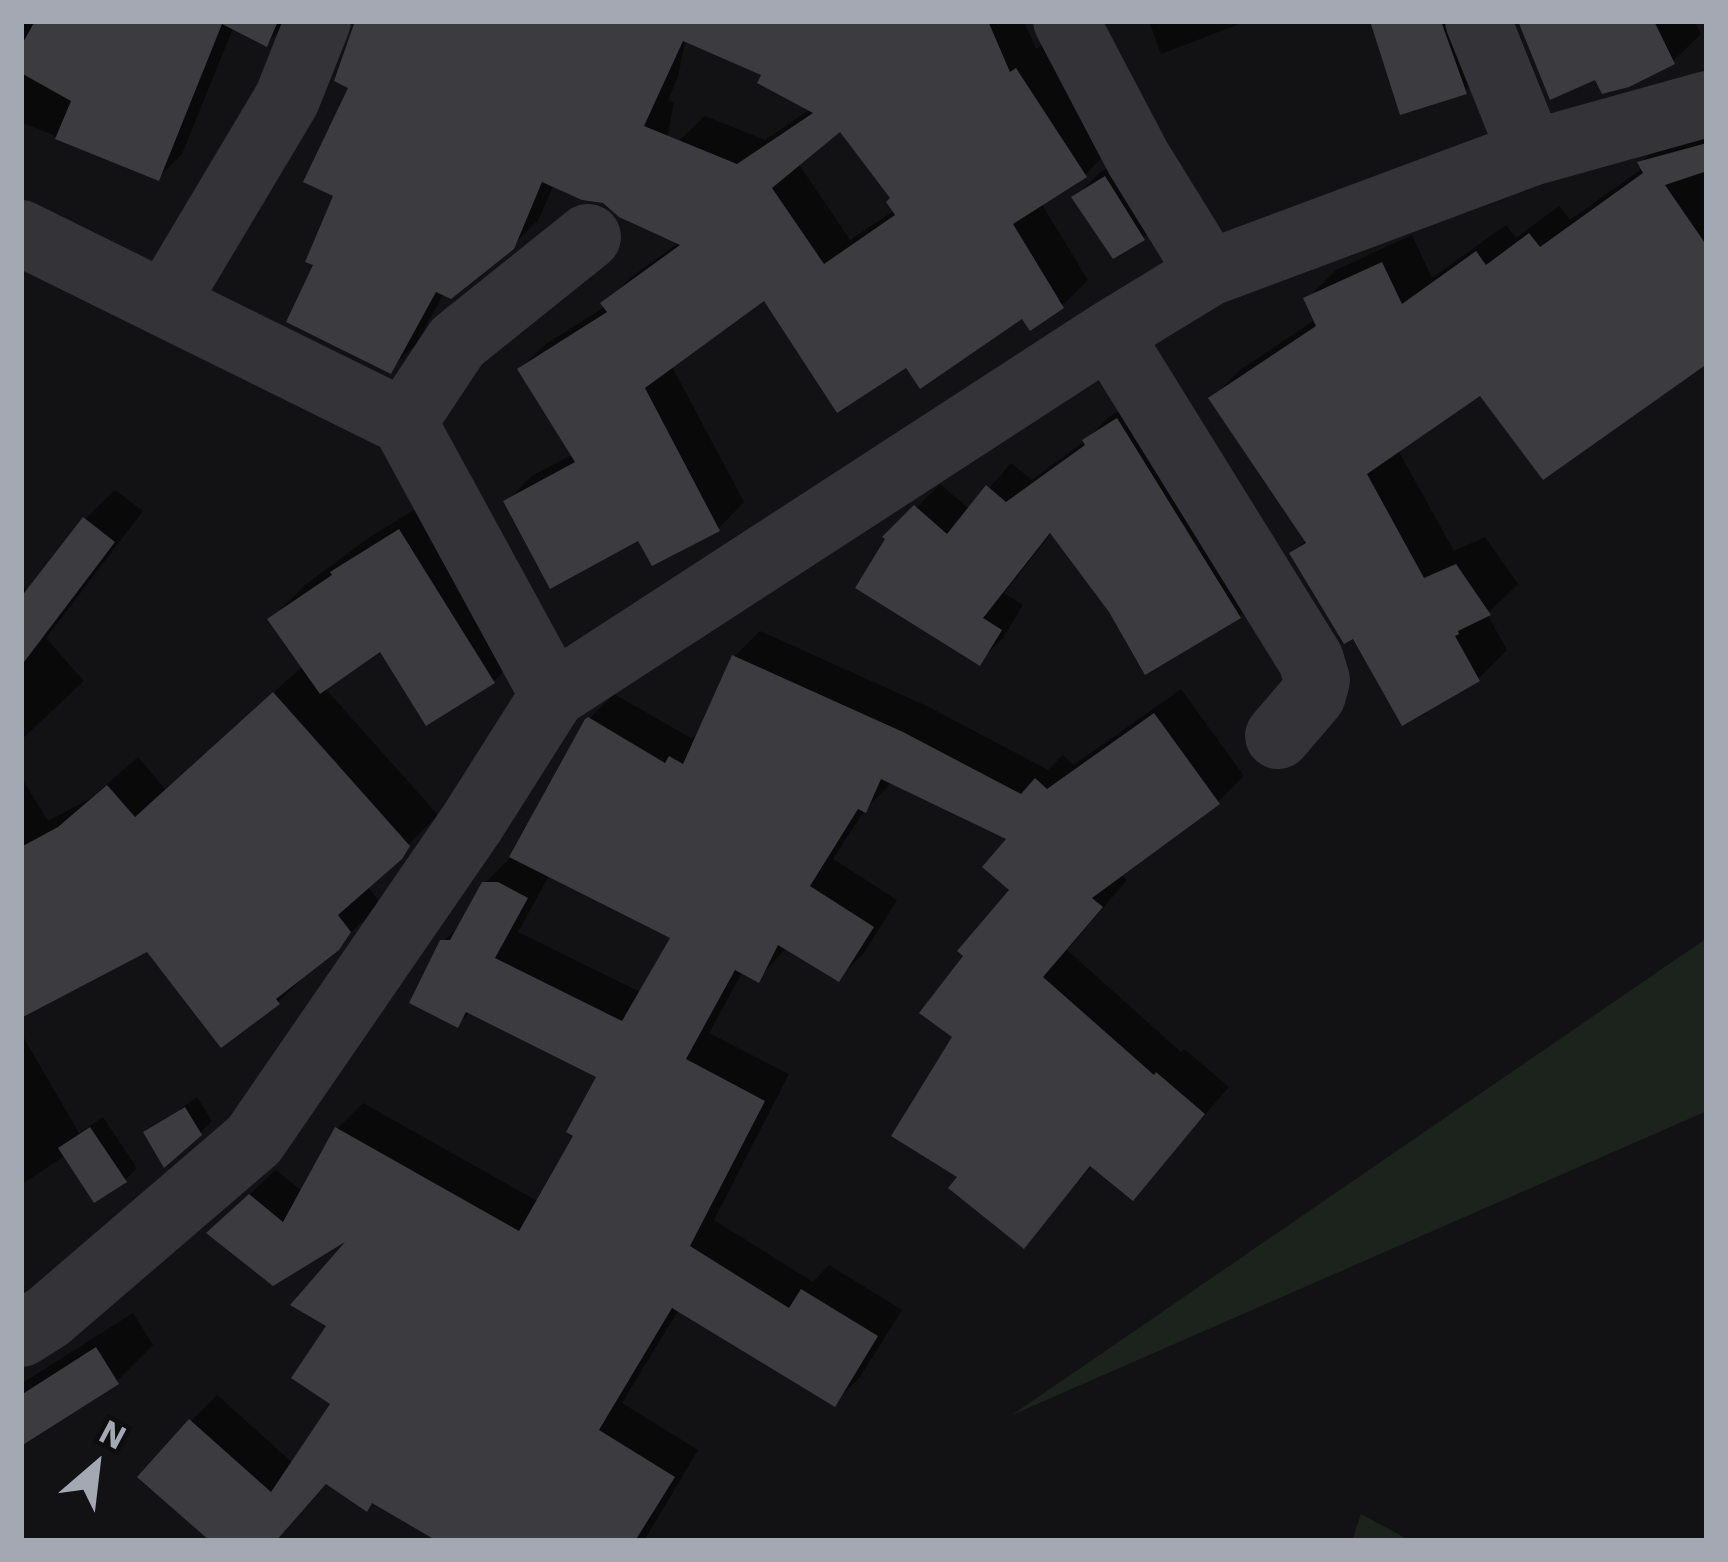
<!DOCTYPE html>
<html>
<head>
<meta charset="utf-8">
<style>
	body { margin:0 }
	#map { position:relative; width:1728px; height:1562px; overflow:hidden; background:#121113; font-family:"IBM Plex Sans",sans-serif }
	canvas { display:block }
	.frame { position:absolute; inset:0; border:24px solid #a3a8b3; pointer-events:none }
	.north { position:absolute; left:36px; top:1406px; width:120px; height:120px; -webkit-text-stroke:9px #0d0d0e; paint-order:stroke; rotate:28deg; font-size:33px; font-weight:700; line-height:48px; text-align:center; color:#a3a8b3 }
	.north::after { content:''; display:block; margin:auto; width:42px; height:54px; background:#a3a8b3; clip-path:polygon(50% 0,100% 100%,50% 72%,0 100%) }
</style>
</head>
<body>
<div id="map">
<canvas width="1728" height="1562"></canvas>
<div class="frame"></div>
<div class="north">N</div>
</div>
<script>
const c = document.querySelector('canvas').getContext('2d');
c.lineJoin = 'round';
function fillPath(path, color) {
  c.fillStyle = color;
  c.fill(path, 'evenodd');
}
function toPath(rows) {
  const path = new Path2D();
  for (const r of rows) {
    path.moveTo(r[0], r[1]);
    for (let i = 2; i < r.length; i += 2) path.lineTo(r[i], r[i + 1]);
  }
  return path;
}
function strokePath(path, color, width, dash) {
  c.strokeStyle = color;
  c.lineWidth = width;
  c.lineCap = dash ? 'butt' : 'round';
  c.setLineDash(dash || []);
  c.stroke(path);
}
const green = toPath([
	[1707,938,1707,1111,1012,1415],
	[1361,1514,1411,1541,1352,1541]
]);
const shadow = toPath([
	[21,21,289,21,267,43,234,26,182,154,158,178,21,122],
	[358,21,689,21,678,77,668,100,674,103,659,180,679,141,705,116,765,140,812,108,765,73,733,21,1024,21,1036,49,1043,44,1110,149,1085,175,1041,203,1088,280,1062,306,1023,315,907,364,765,297,671,365,744,502,719,528,653,562,640,537,506,502,532,476,574,454,520,369,546,344,606,306,604,304,630,278,680,242,604,200,554,184,539,219,512,246,444,293,416,344,390,370,317,264,337,194],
	[840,128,894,198,895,210,850,240,798,163],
	[1149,21,1247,21,1161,54],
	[1373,21,1475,21,1492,64,1465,91],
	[1521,21,1694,21,1701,34,1673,61,1596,76],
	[1707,124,1707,168,1703,169,1707,175,1707,361,1481,392,1398,450,1454,551,1485,537,1518,584,1487,614,1507,650,1478,679,1354,635,1293,553,1307,539,1212,398,1240,370,1316,319,1307,299,1336,270,1412,235,1432,278,1506,225,1516,238,1559,206,1570,220,1643,168,1641,163,1669,134],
	[1131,154,1167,213,1143,238,1075,197,1099,173],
	[1142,397,1263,592,1239,616,1111,611,1053,531,1004,593,1023,605,1003,638,979,662,887,537,940,484,970,510,1011,463,1032,480,1085,441,1109,417],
	[115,490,143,511,46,638,84,681,21,740,21,579,27,594,85,519],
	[433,498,526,648,494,681,381,648,324,687,438,815,367,886,379,901,368,916,278,1002,148,949,21,958,21,777,48,821,91,798,138,757,166,790,304,665,271,619,304,586,367,539],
	[760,631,929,707,1048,770,1063,755,1074,765,1181,689,1244,776,1218,802,1120,874,1127,880,1067,950,1181,1052,1184,1049,1229,1087,1133,1197,1093,1164,1024,1245,961,1176,956,1036,1013,890,1011,838,891,783,864,811,833,859,897,900,864,953,838,978,787,947,758,979,743,971,709,1033,789,1074,714,1220,813,1282,829,1265,902,1310,860,1377,834,1403,679,1309,622,1403,698,1450,644,1541,443,1541,374,1501,328,1482,276,1541,213,1541,191,1421,217,1395,294,1464,334,1403,331,1325,357,1232,273,1282,235,1208,276,1170,303,1192,337,1129,363,1103,539,1202,577,1134,600,1076,471,1011,457,1025,443,942,463,922,484,884,511,857,587,721,614,694,691,738,700,734,734,657],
	[550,874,674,937,642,993,518,932],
	[21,1033,79,1133,103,1117,137,1168,125,1180,66,1155,21,1185],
	[197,1097,212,1121,200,1133,147,1133],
	[133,1313,153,1345,117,1381,21,1442,21,1384]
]);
const building = toPath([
	[35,21,278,21,267,47,222,24,159,181,55,139,71,101,21,73,21,46],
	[355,21,988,21,1010,72,1016,68,1087,177,1013,224,1064,308,1030,331,1022,319,920,389,906,368,837,413,764,301,645,388,720,531,652,566,638,541,550,589,503,501,575,462,517,369,607,312,600,303,680,245,619,217,603,203,582,200,542,182,514,249,451,299,436,292,391,374,286,322,313,265,305,262,333,196,303,182,348,88,334,81],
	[683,41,761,75,757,83,813,113,737,164,644,126],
	[840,132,890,198,886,202,895,215,824,264,772,188],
	[1370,21,1441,21,1467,94,1400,115],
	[1518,21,1654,21,1675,64,1629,87,1602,94,1595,80,1550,100],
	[1707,143,1707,171,1665,185,1707,246,1707,364,1543,480,1480,396,1367,474,1424,578,1456,564,1491,615,1458,631,1459,634,1455,636,1480,681,1402,726,1353,639,1344,644,1289,553,1306,543,1208,398,1316,326,1303,298,1382,262,1402,304,1476,251,1486,265,1529,233,1540,247,1643,173,1637,162],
	[1105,176,1145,240,1113,259,1071,197],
	[1117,418,1241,618,1145,675,1109,612,1050,533,983,618,1002,630,980,666,855,588,885,539,882,537,914,505,947,534,986,485,1006,502,1085,445,1082,440],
	[83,517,115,542,21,666,21,597],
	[399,529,495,683,426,726,380,652,320,694,267,619,332,575,330,572],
	[732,655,903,732,1021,794,1035,778,1047,789,1154,713,1220,804,1092,898,1103,907,1043,977,1154,1075,1156,1072,1205,1114,1133,1201,1090,1166,1024,1249,948,1188,957,1177,891,1136,952,1037,919,1013,963,956,957,951,1009,890,982,867,1006,839,881,779,866,813,858,809,810,886,874,927,839,982,778,945,759,983,735,970,686,1059,765,1101,690,1246,789,1308,801,1289,878,1336,835,1407,672,1308,599,1430,675,1477,635,1541,437,1541,372,1503,367,1512,326,1484,276,1541,210,1541,137,1477,189,1419,271,1492,330,1404,291,1378,326,1326,290,1305,345,1242,273,1286,206,1233,249,1194,283,1222,335,1127,519,1231,573,1136,566,1132,596,1077,466,1012,458,1028,409,1003,440,940,450,940,482,882,498,882,528,898,495,958,622,1021,670,938,509,857,585,719,588,717,665,763,669,756,683,764],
	[273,692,410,846,402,859,338,915,351,932,339,950,276,999,280,1004,221,1048,147,952,21,1018,21,847,58,827,107,785,135,817],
	[185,1107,202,1135,164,1168,143,1132],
	[90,1127,127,1182,94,1203,58,1148],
	[96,1347,119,1384,21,1446,21,1395]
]);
const minor = toPath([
	[1066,21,1138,158,1209,273],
	[1478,21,1531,153],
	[21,233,404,422,553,695],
	[166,302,287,99,318,21],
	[1109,334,1311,660,1317,680,1313,695,1278,736],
	[404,422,457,342,588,237],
	[21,1334,48,1317,254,1140,472,823,553,695,1109,334,1209,273,1531,153,1707,104]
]);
fillPath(green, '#1c231d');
fillPath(shadow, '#0007');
fillPath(building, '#3c3c40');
strokePath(minor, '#333338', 66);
</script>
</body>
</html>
